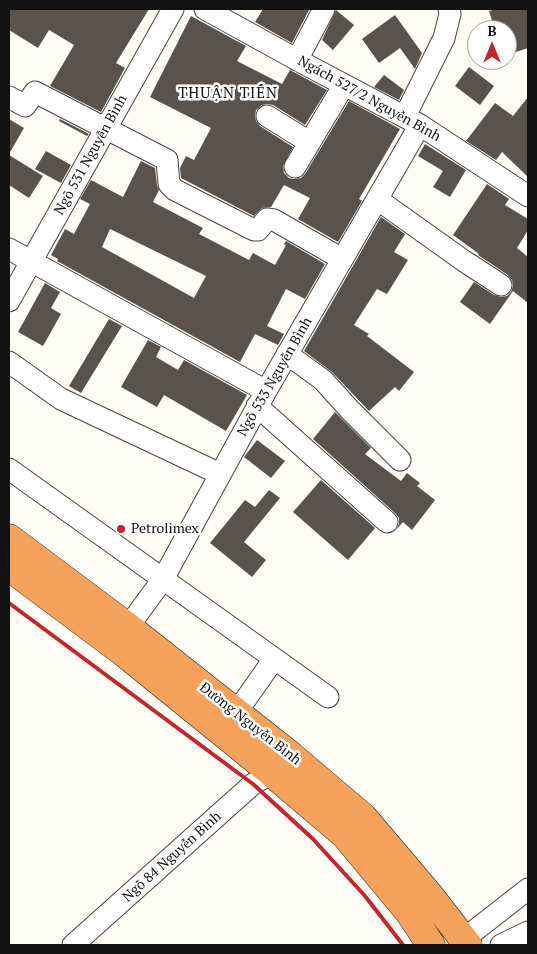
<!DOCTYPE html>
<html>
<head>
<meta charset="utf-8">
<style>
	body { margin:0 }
	#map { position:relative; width:537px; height:954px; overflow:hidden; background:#fffdf5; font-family:"PT Serif",serif }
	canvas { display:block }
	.frame { position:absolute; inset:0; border:10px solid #111; pointer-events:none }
	.north { position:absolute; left:467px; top:20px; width:50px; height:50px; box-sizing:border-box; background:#fff; border:1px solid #a0a0a0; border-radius:50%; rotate:0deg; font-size:14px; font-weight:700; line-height:20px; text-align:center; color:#111 }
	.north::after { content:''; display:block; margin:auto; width:18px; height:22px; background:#c4262e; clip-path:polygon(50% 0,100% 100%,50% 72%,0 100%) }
</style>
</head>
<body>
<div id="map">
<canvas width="537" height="954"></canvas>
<div class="frame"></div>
<div class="north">B</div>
</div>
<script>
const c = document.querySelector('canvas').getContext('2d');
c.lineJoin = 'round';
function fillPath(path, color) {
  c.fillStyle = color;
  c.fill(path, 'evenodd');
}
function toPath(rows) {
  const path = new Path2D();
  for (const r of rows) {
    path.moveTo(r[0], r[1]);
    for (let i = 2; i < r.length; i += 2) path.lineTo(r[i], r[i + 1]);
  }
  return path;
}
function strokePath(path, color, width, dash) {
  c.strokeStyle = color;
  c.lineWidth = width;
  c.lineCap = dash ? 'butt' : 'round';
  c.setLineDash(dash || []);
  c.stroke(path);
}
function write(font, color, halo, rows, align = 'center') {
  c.font = font + ' "PT Serif",serif';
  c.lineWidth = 5;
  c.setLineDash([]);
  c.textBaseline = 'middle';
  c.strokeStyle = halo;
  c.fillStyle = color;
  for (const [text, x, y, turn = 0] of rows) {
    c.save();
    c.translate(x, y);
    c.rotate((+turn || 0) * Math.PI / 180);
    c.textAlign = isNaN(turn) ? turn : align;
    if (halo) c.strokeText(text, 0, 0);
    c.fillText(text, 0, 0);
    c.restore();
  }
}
const building = toPath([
	[9,9,149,9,116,63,125,68,101,112,50,86,74,45,49,30,38,48,9,30],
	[263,9,308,9,309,10,292,43,255,22],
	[496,9,528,9,528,48,507,55,507,30,495,30,489,11],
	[336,10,354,25,333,50,322,40],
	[395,15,422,53,415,69,400,48,379,63,362,39],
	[191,16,246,46,237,61,282,84,290,70,327,90,305,125,273,105,267,104,262,105,256,110,255,116,256,121,260,126,293,147,283,166,284,173,289,178,294,179,301,178,305,174,349,101,400,129,359,199,362,201,338,242,298,219,310,198,284,185,271,207,262,208,254,216,181,178,180,168,186,156,194,160,211,128,150,97],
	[469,67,494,86,480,105,455,86],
	[384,75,404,90,399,100,374,87],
	[528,97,528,177,502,152,496,160,466,141,495,103,513,116],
	[9,119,24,128,9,154],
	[60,119,89,134,87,136,59,121],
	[425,144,466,170,450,197,433,187,443,171,418,156],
	[46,151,71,165,61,183,35,169],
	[9,155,43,176,29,198,9,185],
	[141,161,155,168,157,185,159,190,153,202,203,228,199,234,249,260,253,253,275,265,286,245,284,244,286,241,325,264,305,299,286,289,267,326,284,334,278,345,255,334,240,362,57,261,58,259,51,255,65,229,74,234,90,204,80,199,91,180,123,197],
	[110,229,206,276,194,298,102,247],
	[487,184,509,199,505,205,528,219,528,230,517,248,528,257,528,303,513,291,490,324,460,302,474,282,494,295,501,297,507,296,511,292,513,286,512,280,508,275,478,255,479,254,453,235],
	[381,217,405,234,394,252,408,260,387,294,377,289,354,325,369,334,367,336,414,372,399,391,395,387,369,411,332,372,304,351],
	[45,283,60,292,51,308,61,314,43,346,18,332],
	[109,319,122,326,81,393,69,386],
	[148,340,161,347,156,357,178,370,184,360,247,395,226,431,164,395,157,407,121,387],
	[335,412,371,448,365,454,401,481,407,473,420,483,417,486,435,500,412,530,403,522,396,530,399,524,399,518,395,513,313,439],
	[257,440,285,461,271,478,244,457],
	[321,480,375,528,348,560,293,512],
	[269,490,280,498,244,542,266,560,252,577,210,543,245,500,255,507]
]);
const minor = toPath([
	[205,9,303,63,420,125,528,196],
	[297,60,324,9],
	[9,97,25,106,35,92,167,160,169,184,175,190,254,230,258,230,267,219,274,220,342,259],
	[267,116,309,142],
	[405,116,444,38,450,14,449,9],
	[295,167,344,85],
	[377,199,464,261,501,285],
	[9,249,266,391],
	[9,301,173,9],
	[287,354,323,380,349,409,400,460],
	[9,362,61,399,220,474],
	[257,406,387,522],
	[9,469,328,697],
	[128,627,163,579,266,391,420,125],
	[236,713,274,659],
	[464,939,528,889],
	[73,945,253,784,272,773],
	[501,945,528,932]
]);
const highway = toPath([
	[9,538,128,627,290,755,363,817,430,896,468,945],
	[9,567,123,652,272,773,345,835,409,912,431,945]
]);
const rail = toPath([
	[9,603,253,784,313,839,365,896,403,945]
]);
const markers = [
	[121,529,5,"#c4262e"]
];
const streetNames = [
	["Ngách 527/2 Nguyễn Bình",369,99,29],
	["Ngõ 531 Nguyễn Bình",91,155,-61],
	["Ngõ 533 Nguyễn Bình",275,377,-60],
	["Đường Nguyễn Bình",250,724,38],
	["Ngõ 84 Nguyễn Bình",172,857,-42]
];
const poiNames = [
	["Petrolimex",131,529]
];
const neighbourhoodNames = [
	["THUẬN TIẾN",228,94]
];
fillPath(building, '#5a524d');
strokePath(minor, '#444', 23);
strokePath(highway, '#222', 29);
strokePath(minor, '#fff', 21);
strokePath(highway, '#f5a25d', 28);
strokePath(rail, '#c4262e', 4);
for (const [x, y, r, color] of markers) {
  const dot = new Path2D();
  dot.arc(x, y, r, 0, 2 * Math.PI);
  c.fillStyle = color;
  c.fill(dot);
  strokePath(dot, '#fff', 2);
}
write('14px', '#111', '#fff', streetNames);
write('14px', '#111', '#fff', poiNames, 'left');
c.letterSpacing = '1px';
write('15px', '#111', '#fff', neighbourhoodNames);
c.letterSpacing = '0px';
</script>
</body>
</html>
